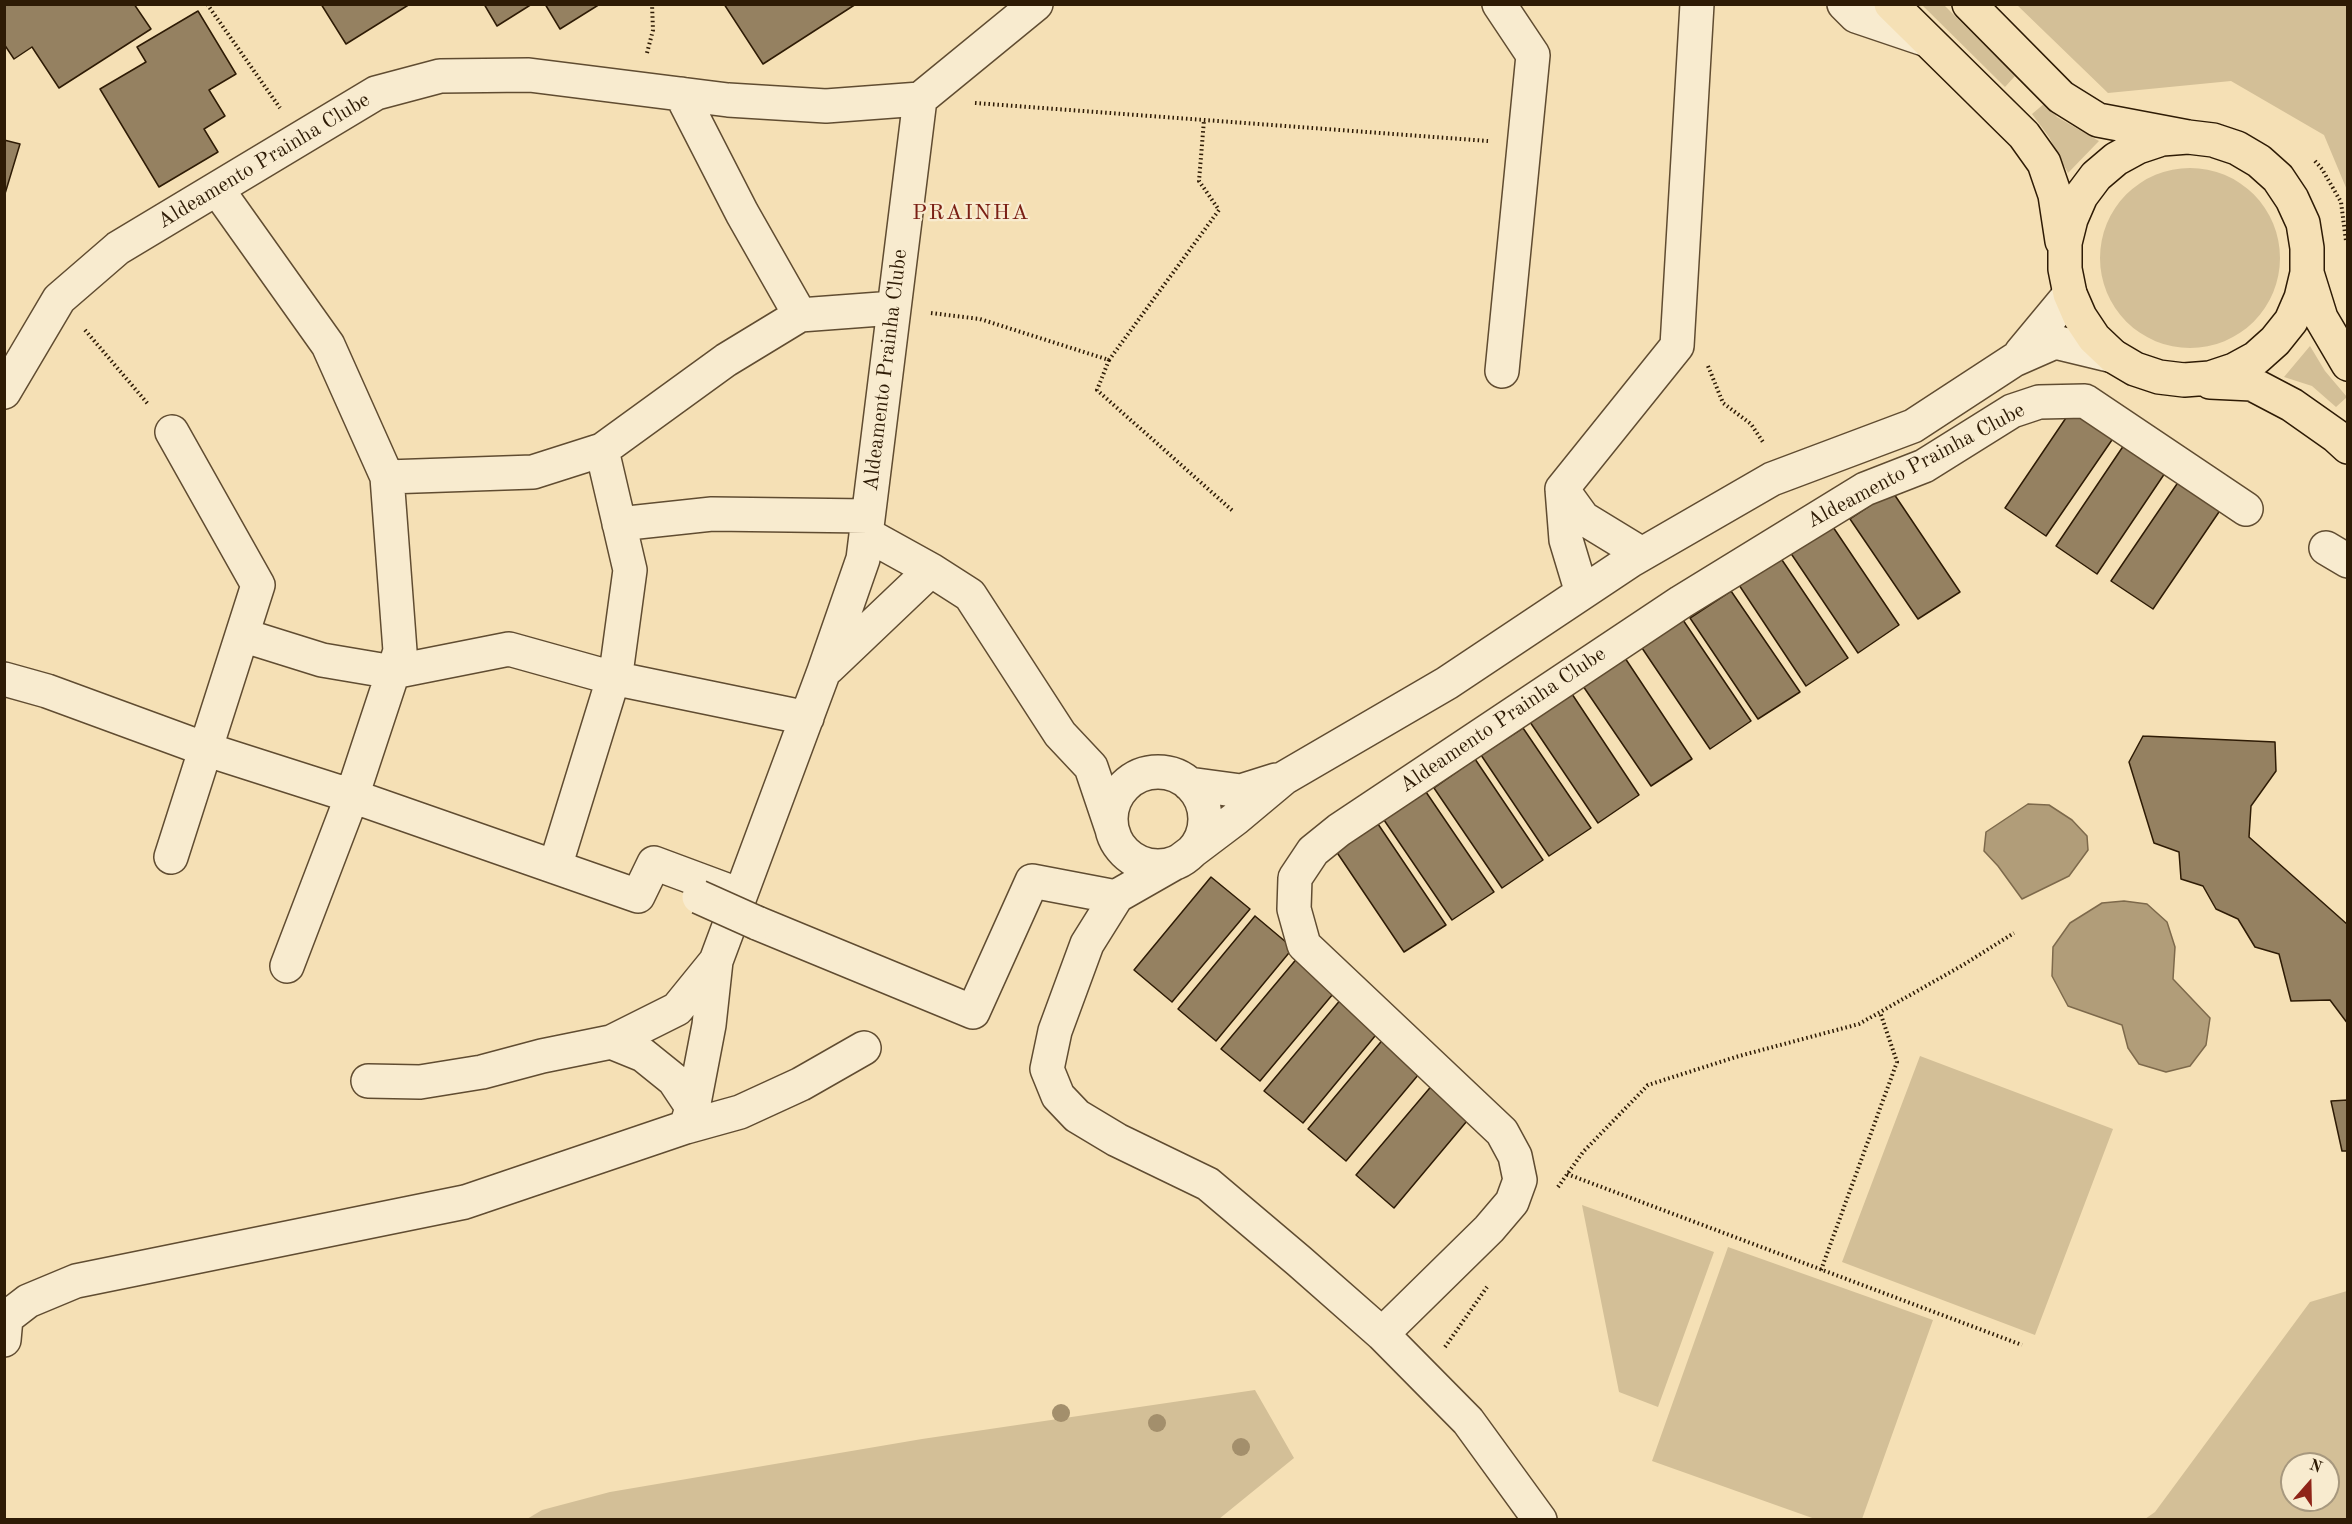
<!DOCTYPE html>
<html>
<head>
<meta charset="utf-8">
<style>
	body { margin:0 }
	#map { position:relative; width:2352px; height:1524px; overflow:hidden; background:#f5e0b5; font-family:"Old Standard TT",serif }
	canvas { display:block }
	.frame { position:absolute; inset:0; border:6px solid #2e1b05; pointer-events:none }
	.north { position:absolute; left:2280px; top:1452px; width:60px; height:60px; box-sizing:border-box; background:#f8ebcf; border:2px solid #a7987e; border-radius:50%; rotate:20deg; font-size:16px; font-weight:700; line-height:24px; text-align:center; color:#2e1b05 }
	.north::after { content:''; display:block; margin:auto; width:21px; height:27px; background:#8f2418; clip-path:polygon(50% 0,100% 100%,50% 72%,0 100%) }
</style>
</head>
<body>
<div id="map">
<canvas width="2352" height="1524"></canvas>
<div class="frame"></div>
<div class="north">N</div>
</div>
<script>
const c = document.querySelector('canvas').getContext('2d');
c.lineJoin = 'round';
function fillPath(path, color) {
  c.fillStyle = color;
  c.fill(path, 'evenodd');
}
function toPath(rows) {
  const path = new Path2D();
  for (const r of rows) {
    if (r.length === 3) {
      path.moveTo(r[0] + r[2], r[1]);
      path.arc(r[0], r[1], r[2], 0, 2 * Math.PI);
      continue;
    }
    path.moveTo(r[0], r[1]);
    for (let i = 2; i < r.length; i += 2) path.lineTo(r[i], r[i + 1]);
  }
  return path;
}
function strokePath(path, color, width, dash) {
  c.strokeStyle = color;
  c.lineWidth = width;
  c.lineCap = dash ? 'butt' : 'round';
  c.setLineDash(dash || []);
  c.stroke(path);
}
function write(font, color, halo, rows, align = 'center') {
  c.font = font + ' "Old Standard TT",serif';
  c.lineWidth = 4.5;
  c.setLineDash([]);
  c.textBaseline = 'middle';
  c.strokeStyle = halo;
  c.fillStyle = color;
  for (const [text, x, y, turn = 0] of rows) {
    c.save();
    c.translate(x, y);
    c.rotate((+turn || 0) * Math.PI / 180);
    c.textAlign = isNaN(turn) ? turn : align;
    if (halo) c.strokeText(text, 0, 0);
    c.fillText(text, 0, 0);
    c.restore();
  }
}
const green = toPath([
	[1922,5,1944,5,2015,76,2005,87],
	[2017,5,2347,5,2347,190,2324,135,2231,81,2108,93],
	[2045,103,2057,117,2099,141,2068,173,2049,137,2032,114],
	[2190,258,90],
	[2310,346,2325,371,2347,397,2336,407,2312,386,2284,377],
	[1920,1056,2113,1129,2035,1335,1842,1262],
	[1582,1205,1714,1252,1658,1407,1619,1392],
	[1728,1247,1933,1320,1862,1519,1815,1519,1652,1461],
	[2347,1291,2347,1519,2145,1519,2155,1512,2310,1302],
	[2292,1464,2328,1464,2328,1500,2292,1500],
	[1255,1390,1294,1458,1219,1519,527,1519,542,1510,610,1492,922,1439]
]);
const water = toPath([
	[2028,804,2049,805,2072,820,2087,836,2088,850,2069,876,2022,899,1998,866,1984,851,1986,832,2028,804],
	[2124,901,2147,904,2167,922,2175,947,2173,979,2210,1018,2206,1045,2190,1066,2166,1072,2139,1064,2128,1048,2122,1025,2068,1006,2052,976,2053,947,2070,923,2102,903,2124,901]
]);
const building = toPath([
	[4,4,134,4,151,29,59,88,32,47,14,59,4,44,4,4],
	[321,4,410,4,346,44,321,4],
	[484,4,532,4,497,26,484,4],
	[545,4,600,4,560,29,545,4],
	[724,4,856,4,763,64,724,4],
	[198,11,236,74,209,90,225,116,204,129,218,152,159,187,100,89,146,62,137,47,198,11],
	[4,140,20,144,4,197,4,140],
	[2072,409,2114,437,2046,536,2005,508,2072,409],
	[2124,445,2165,473,2097,574,2056,546,2124,445],
	[2179,481,2221,509,2153,609,2111,581,2179,481],
	[1892,491,1960,592,1918,619,1850,519,1892,491],
	[1831,524,1899,625,1858,653,1790,552,1831,524],
	[1780,557,1848,658,1806,686,1739,585,1780,557],
	[1731,591,1800,692,1758,719,1690,618,1731,591],
	[1683,620,1751,721,1710,749,1642,648,1683,620],
	[1625,658,1692,759,1651,786,1583,686,1625,658],
	[1572,694,1639,795,1598,823,1530,722,1572,694],
	[1523,728,1591,828,1549,856,1481,755,1523,728],
	[2143,736,2275,742,2276,771,2251,806,2249,837,2348,925,2348,1024,2330,1000,2291,1001,2279,954,2255,947,2238,919,2216,909,2203,886,2181,879,2179,852,2154,843,2129,762,2143,736],
	[1475,759,1543,860,1502,888,1434,788,1475,759],
	[1426,792,1494,892,1452,920,1384,820,1426,792],
	[1378,824,1446,925,1404,952,1336,851,1378,824],
	[1211,877,1250,909,1172,1002,1134,970,1211,877],
	[1255,916,1293,948,1216,1041,1178,1009,1255,916],
	[1299,956,1338,988,1260,1081,1221,1049,1299,956],
	[1342,998,1380,1030,1303,1123,1264,1091,1342,998],
	[1385,1037,1424,1068,1346,1161,1308,1129,1385,1037],
	[1434,1083,1472,1115,1394,1208,1356,1175,1434,1083],
	[2348,1100,2348,1151,2342,1151,2331,1101,2348,1100]
]);
const path = toPath([
	[207,4,280,108],
	[647,53,653,30,652,4],
	[975,103,1488,141],
	[2315,161,2322,169,2341,202,2346,241],
	[931,313,980,319,1109,360,1219,210,1199,181,1204,120],
	[85,330,148,404],
	[1109,360,1097,390,1234,512],
	[1708,366,1723,403,1751,424,1763,442],
	[1567,1174,2022,1345],
	[1558,1187,1583,1152,1648,1085,1739,1056,1859,1024,1963,965,2014,933],
	[1821,1270,1897,1062,1880,1012],
	[1445,1347,1487,1287]
]);
const minor = toPath([
	[1499,4,1533,55,1502,371],
	[1844,4,1856,16,1927,40],
	[681,94,742,213,800,315],
	[217,189,328,345,387,477,400,651,352,796,287,966],
	[2021,353,2070,294],
	[4,392,59,299,118,248,376,93,440,76,529,75,728,100,826,106,920,99,1036,4],
	[602,450,726,360,800,315,894,308],
	[387,477,533,472,602,450,630,570,617,666,555,867],
	[1562,489,1583,518,1642,554],
	[619,524,712,514,868,516],
	[866,534,931,570,970,595,1060,734,1091,767,1115,838],
	[2326,548,2348,561],
	[1582,593,1566,540,1562,489,1677,346,1697,4],
	[242,635,322,660,393,672,509,649,613,678,807,718],
	[828,668,931,570],
	[4,679,47,691,205,749,352,796,638,896,654,863,740,895],
	[1158,819,47],
	[1189,784,1241,791,1276,780],
	[171,857,258,585,172,432],
	[1182,859,1235,819,1284,778,1447,683,1630,561,1772,479,1913,426,2014,360,2055,342,2113,356],
	[1173,864,1117,896,1087,944,1055,1031,1047,1069,1058,1096,1077,1116,1117,1140,1208,1184,1299,1261,1382,1334,1468,1421,1540,1520],
	[757,923,973,1012,1032,881,1116,897],
	[611,1042,677,1009,716,961],
	[368,1081,420,1082,482,1072,542,1056,611,1042,643,1055,674,1080,692,1107],
	[686,1127,695,1098,709,1025,716,961,824,671,863,559,920,99],
	[1382,1334,1489,1229,1512,1202,1520,1180,1515,1156,1502,1132,1304,945,1294,909,1295,878,1313,851,1339,830,1681,602,1865,489,1924,466,2012,411,2039,402,2085,401,2246,509],
	[4,1340,6,1318,28,1301,76,1281,465,1202,686,1127,740,1112,801,1084,864,1048]
]);
const major = toPath([
	[1891,4,2024,135,2044,163,2055,195,2062,241],
	[1969,4,2061,97,2098,120,2188,137,2213,140,2237,148,2259,161,2278,178,2292,199,2303,223,2307,248,2307,273,2301,298,2291,321,2275,341,2256,358,2234,370,2210,378,2184,380,2159,377,2135,369,2113,356,2094,338,2080,317,2070,294,2065,269,2065,243,2071,219,2081,196,2096,176,2116,159,2138,147,2162,139,2188,137],
	[2307,273,2321,318,2348,364],
	[2210,382,2252,384,2292,405,2336,436,2348,447]
]);
const minorBridge = toPath([
	[699,897,757,923]
]);
const trees = [
	[1061,1413],
	[1157,1423],
	[1241,1447]
];
const streetNames = [
	["Aldeamento Prainha Clube",264,161,-31],
	["Aldeamento Prainha Clube",886,370,-83],
	["Aldeamento Prainha Clube",1916,466,-28],
	["Aldeamento Prainha Clube",1503,720,-34]
];
const neighbourhoodNames = [
	["PRAINHA",971,213]
];
fillPath(green, '#d3bf97');
fillPath(water, '#b19d79');
strokePath(water, '#7d694b', 1.5);
fillPath(building, '#958161');
strokePath(building, '#2e1b05', 1.5);
strokePath(minor, '#604c31', 36);
strokePath(major, '#2e1b05', 36);
strokePath(path, '#2e1b05', 4, [1.5, 3]);
strokePath(minor, '#f8ebcf', 33);
strokePath(major, '#f5e0b5', 33);
strokePath(minorBridge, '#604c31', 36, []);
strokePath(minorBridge, '#f8ebcf', 33);
c.fillStyle = '#a38f6c';
for (const [x, y] of trees) {
  c.beginPath();
  c.arc(x, y, 9, 0, 2 * Math.PI);
  c.fill();
}
write('21px', '#2e1b05', '#f8ebcf', streetNames);
c.letterSpacing = '1.5px';
write('22px', '#7a1f14', '#f8ebcf', neighbourhoodNames);
c.letterSpacing = '0px';
</script>
</body>
</html>
